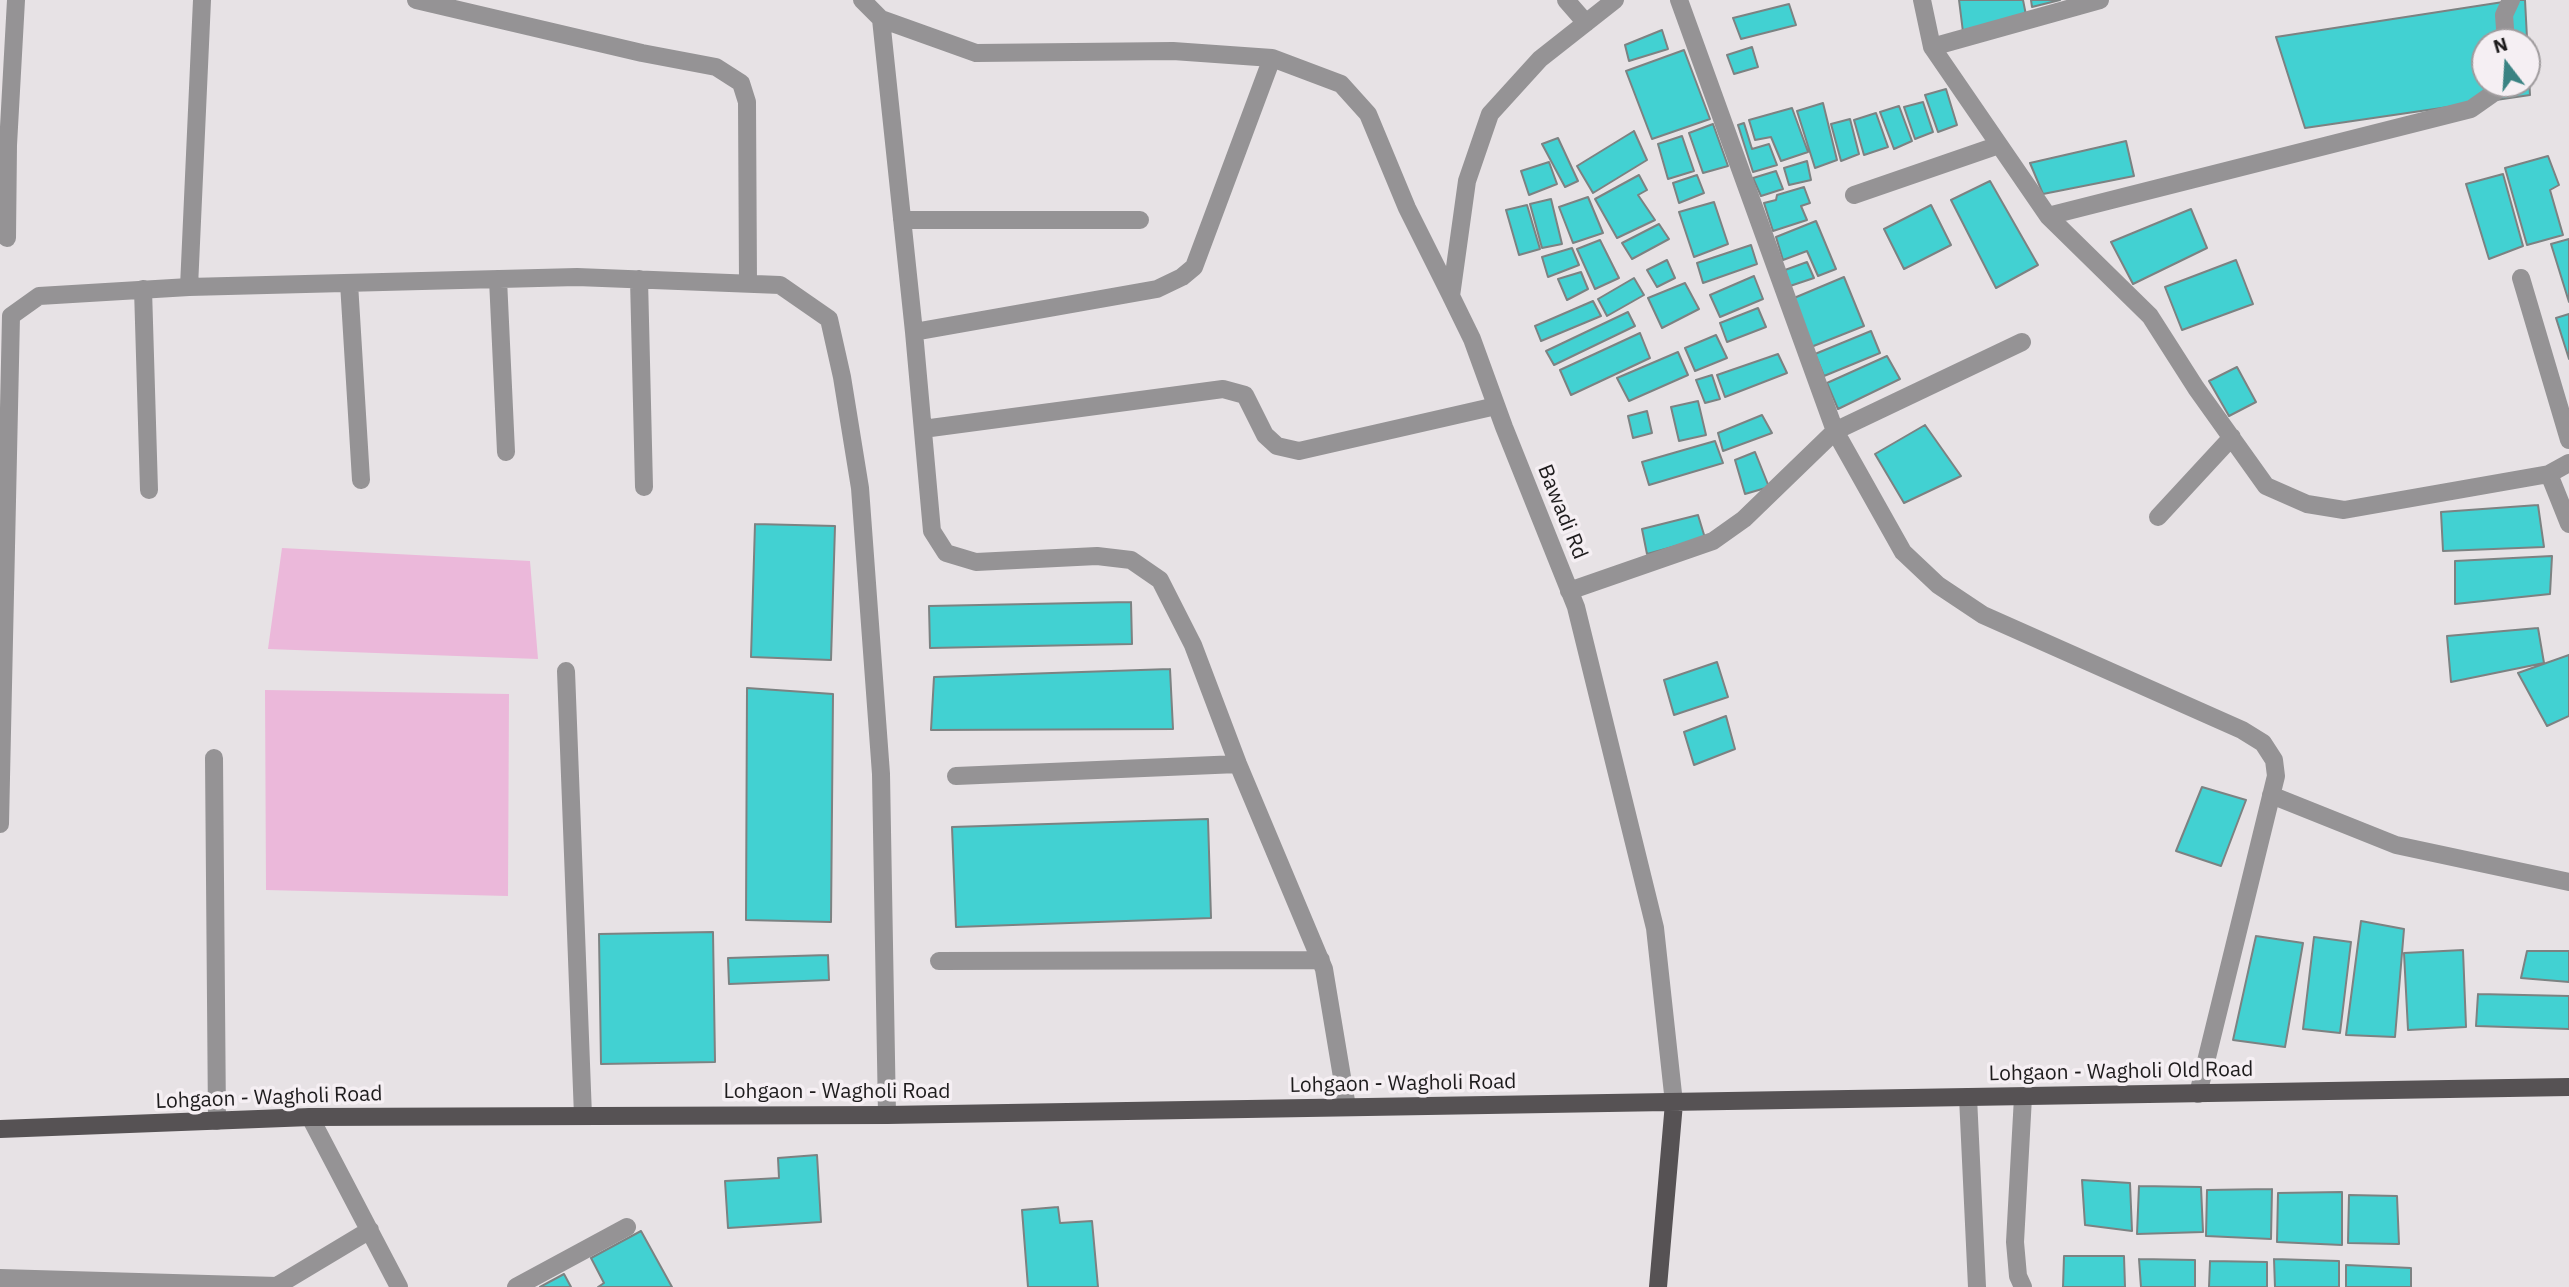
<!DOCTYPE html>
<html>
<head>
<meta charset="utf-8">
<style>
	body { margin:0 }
	#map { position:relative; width:2569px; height:1287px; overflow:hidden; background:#e7e2e5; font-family:"IBM Plex Sans",sans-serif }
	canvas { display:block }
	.north { position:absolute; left:2471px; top:28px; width:70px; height:70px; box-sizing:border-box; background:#f5eff3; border:2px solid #9f9b9d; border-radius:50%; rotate:343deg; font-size:19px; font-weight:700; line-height:28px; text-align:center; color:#1e1c1d }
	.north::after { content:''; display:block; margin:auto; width:24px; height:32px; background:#3a8383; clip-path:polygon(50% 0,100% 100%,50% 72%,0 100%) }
</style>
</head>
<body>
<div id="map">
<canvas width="2569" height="1287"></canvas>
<div class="north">N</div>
</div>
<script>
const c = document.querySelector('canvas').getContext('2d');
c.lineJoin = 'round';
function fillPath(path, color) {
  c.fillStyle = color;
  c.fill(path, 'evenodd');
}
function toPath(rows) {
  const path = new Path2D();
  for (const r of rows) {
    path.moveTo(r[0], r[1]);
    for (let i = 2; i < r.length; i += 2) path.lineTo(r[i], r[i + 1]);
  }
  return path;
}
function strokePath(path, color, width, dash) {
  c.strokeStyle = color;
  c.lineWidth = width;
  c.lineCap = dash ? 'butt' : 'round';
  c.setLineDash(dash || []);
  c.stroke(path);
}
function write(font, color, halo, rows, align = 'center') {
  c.font = font + ' "IBM Plex Sans",sans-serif';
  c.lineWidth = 7;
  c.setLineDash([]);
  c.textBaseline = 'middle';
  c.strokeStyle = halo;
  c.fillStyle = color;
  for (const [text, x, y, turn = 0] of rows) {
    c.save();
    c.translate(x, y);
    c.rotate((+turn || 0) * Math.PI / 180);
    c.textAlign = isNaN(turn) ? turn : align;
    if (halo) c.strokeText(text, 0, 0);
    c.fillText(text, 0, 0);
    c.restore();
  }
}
const green = toPath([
	[282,548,530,561,538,659,268,649],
	[265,690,509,694,508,896,266,890]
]);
const building = toPath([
	[1959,0,2023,0,2026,15,1963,32,1959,0],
	[2031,0,2060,0,2032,7,2031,0],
	[2516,0,2525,0,2530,95,2305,128,2276,37,2516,0],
	[2485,42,2527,42,2527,84,2485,84,2485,42],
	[1789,4,1796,25,1741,39,1733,18,1789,4],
	[1662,30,1668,49,1629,61,1625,45,1662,30],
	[1752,47,1758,67,1734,74,1727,55,1752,47],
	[1684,50,1710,119,1652,139,1626,71,1684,50],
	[1946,89,1957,125,1938,132,1925,95,1946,89],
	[1923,102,1933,132,1915,139,1904,107,1923,102],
	[1823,103,1837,160,1815,168,1797,111,1823,103],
	[1899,106,1912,141,1894,149,1880,112,1899,106],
	[1792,108,1808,152,1781,161,1771,137,1755,140,1749,120,1792,108],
	[1876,113,1888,147,1864,155,1854,120,1876,113],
	[1850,119,1859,154,1841,161,1831,124,1850,119],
	[1744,123,1752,149,1769,144,1777,165,1753,172,1738,125,1744,123],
	[1713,124,1728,166,1703,173,1689,133,1713,124],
	[1634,131,1647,160,1593,193,1577,166,1634,131],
	[1682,136,1694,171,1668,179,1658,144,1682,136],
	[1558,138,1578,181,1565,187,1542,144,1558,138],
	[2126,141,2134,176,2043,194,2030,163,2126,141],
	[2548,156,2559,185,2550,190,2563,235,2527,245,2505,168,2548,156],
	[1807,161,1811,180,1789,185,1784,168,1807,161],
	[1549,162,1557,184,1529,195,1521,171,1549,162],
	[1776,171,1783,189,1761,196,1753,178,1776,171],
	[2503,174,2523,246,2489,259,2466,184,2503,174],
	[1639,175,1647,190,1638,195,1655,220,1617,238,1595,199,1639,175],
	[1697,175,1704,193,1679,203,1673,183,1697,175],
	[1990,181,2038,265,1996,288,1951,200,1990,181],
	[1804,187,1810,203,1801,206,1807,220,1773,231,1764,203,1776,200,1777,195,1804,187],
	[1588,197,1603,233,1573,243,1559,207,1588,197],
	[1551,199,1562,244,1542,248,1530,204,1551,199],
	[1714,202,1728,244,1694,257,1679,212,1714,202],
	[1527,205,1540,249,1519,255,1506,210,1527,205],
	[1931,205,1951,245,1904,269,1884,229,1931,205],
	[2191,209,2207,248,2133,284,2111,242,2191,209],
	[1816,221,1836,269,1818,276,1807,251,1783,260,1776,237,1816,221],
	[1659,224,1669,239,1632,259,1622,243,1659,224],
	[2569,239,2569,302,2551,244,2569,239],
	[1600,240,1619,278,1595,289,1577,249,1600,240],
	[1751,245,1757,264,1703,283,1697,263,1751,245],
	[1572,248,1579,265,1548,277,1542,257,1572,248],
	[1667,260,1675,278,1657,287,1647,270,1667,260],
	[2236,260,2253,304,2182,330,2165,287,2236,260],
	[1807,262,1814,278,1790,286,1785,270,1807,262],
	[1581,272,1588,289,1567,300,1558,279,1581,272],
	[1754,276,1763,299,1720,317,1710,295,1754,276],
	[1844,277,1864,326,1811,347,1794,298,1844,277],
	[1634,278,1644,295,1607,316,1598,299,1634,278],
	[1685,283,1699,309,1662,328,1648,298,1685,283],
	[1593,301,1601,316,1541,341,1535,326,1593,301],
	[1758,308,1766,327,1727,342,1720,323,1758,308],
	[1628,312,1635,326,1554,365,1546,351,1628,312],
	[2569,314,2569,359,2556,318,2569,314],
	[1871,331,1880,353,1824,376,1815,354,1871,331],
	[1640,333,1650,358,1571,395,1560,370,1640,333],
	[1716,335,1727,358,1695,371,1685,348,1716,335],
	[1678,352,1688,375,1629,401,1617,378,1678,352],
	[1778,354,1787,373,1725,397,1717,375,1778,354],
	[1887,356,1900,379,1838,409,1827,383,1887,356],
	[2237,367,2256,402,2229,416,2209,381,2237,367],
	[1712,375,1720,399,1705,403,1696,380,1712,375],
	[1698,401,1706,435,1679,441,1671,407,1698,401],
	[1647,411,1652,433,1633,438,1628,416,1647,411],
	[1762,415,1772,433,1723,451,1718,433,1762,415],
	[1925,425,1961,476,1904,503,1875,454,1925,425],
	[1715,441,1723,463,1649,485,1642,462,1715,441],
	[1755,452,1769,487,1745,494,1735,460,1755,452],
	[2538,505,2544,547,2443,551,2441,512,2538,505],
	[1698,515,1705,538,1647,554,1642,529,1698,515],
	[755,524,835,526,831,660,751,657,755,524],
	[2552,556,2550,594,2455,604,2455,561,2552,556],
	[1131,602,1132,644,930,648,929,606,1131,602],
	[2538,628,2544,663,2451,682,2447,636,2538,628],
	[2569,655,2569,716,2547,726,2518,673,2569,655],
	[1717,662,1728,697,1674,715,1664,680,1717,662],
	[1170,669,1173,729,931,730,934,677,1170,669],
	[747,688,833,694,831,922,746,920,747,688],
	[1726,716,1735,749,1694,765,1684,732,1726,716],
	[2202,787,2246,800,2221,866,2176,851,2202,787],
	[1208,819,1211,918,956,927,952,827,1208,819],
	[2361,921,2404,929,2395,1037,2346,1035,2361,921],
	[713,932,715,1062,601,1064,599,934,713,932],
	[2256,936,2303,943,2285,1047,2233,1040,2256,936],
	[2314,937,2351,942,2340,1033,2303,1029,2314,937],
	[2463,950,2466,1027,2408,1030,2404,953,2463,950],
	[2527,951,2569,951,2569,982,2521,978,2527,951],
	[828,955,829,980,729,984,728,958,828,955],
	[2478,994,2569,996,2569,1029,2476,1026,2478,994],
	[817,1155,821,1222,728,1228,725,1181,779,1178,778,1158,817,1155],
	[2082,1180,2130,1183,2132,1231,2085,1225,2082,1180],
	[2139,1186,2201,1187,2203,1232,2137,1234,2139,1186],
	[2272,1189,2271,1239,2206,1236,2207,1190,2272,1189],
	[2342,1192,2342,1245,2277,1242,2278,1193,2342,1192],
	[2349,1195,2397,1196,2399,1244,2348,1243,2349,1195],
	[1058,1207,1060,1223,1092,1221,1098,1287,1028,1287,1022,1210,1058,1207],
	[641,1231,672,1287,598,1287,604,1283,591,1258,641,1231],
	[2064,1256,2124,1256,2125,1287,2063,1287,2064,1256],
	[2139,1259,2195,1260,2195,1287,2141,1287,2139,1259],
	[2274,1259,2339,1261,2339,1287,2275,1287,2274,1259],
	[2210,1261,2267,1262,2267,1287,2209,1287,2210,1261],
	[2346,1265,2411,1268,2411,1287,2346,1287,2346,1265],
	[564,1274,571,1287,540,1287,564,1274]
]);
const minor = toPath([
	[416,0,642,53,716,67,741,83,747,102,748,283],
	[862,0,881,19,976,53,1173,51,1272,58,1341,84,1368,114,1407,208,1451,296],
	[1566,0,1586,23],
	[1615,0,1540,59,1490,114,1467,181,1451,296,1472,339,1504,427,1576,607,1655,928,1674,1103],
	[1679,0,1835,431,1903,552,1938,585,1983,615,2242,730,2263,743,2274,760,2276,776,2198,1094],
	[1922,0,1932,47,2048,216,2150,316,2196,388,2266,486,2307,504,2344,510,2549,474,2569,524],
	[881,19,914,332,932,531,946,553,976,562,1097,556,1131,560,1160,580,1193,645,1238,764,1324,969,1347,1107],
	[2506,42,2504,15,2511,0],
	[1932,47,2100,0],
	[1854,195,1999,145],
	[2048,216,2471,109,2498,90,2500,84],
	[902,220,1140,220],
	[7,238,8,145,16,0],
	[2521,278,2569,440],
	[498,279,506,452],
	[639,279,644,487],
	[349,283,361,480],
	[189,287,202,0],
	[143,289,149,490],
	[914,332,1157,289,1182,277,1194,267,1272,58],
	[923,429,1223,389,1245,395,1265,435,1277,446,1299,451,1496,406],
	[2549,474,2569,463],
	[2158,517,2232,437],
	[1569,591,1713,541,1744,519,1835,431,2022,342],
	[566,671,583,1116],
	[214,758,217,1121],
	[956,776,1238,764],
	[2271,795,2396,845,2569,882],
	[0,824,11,316,39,296,189,287,577,277,780,285,829,319,842,377,860,488,881,774,887,1115],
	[939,961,1321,960],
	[1968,1097,1977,1287],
	[2023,1097,2015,1242,2018,1276,2023,1287],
	[310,1117,399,1287],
	[0,1278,277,1286],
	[275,1287,370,1230],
	[516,1287,627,1227]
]);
const major = toPath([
	[0,1129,310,1117,887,1115,2569,1087],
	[1658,1287,1674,1103]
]);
const streetNames = [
	["Bawadi Rd",1562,512,68],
	["Lohgaon - Wagholi Old Road",2121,1072,-1],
	["Lohgaon - Wagholi Road",1403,1084,-1],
	["Lohgaon - Wagholi Road",837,1092],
	["Lohgaon - Wagholi Road",269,1098,-2]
];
fillPath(green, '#ebb8da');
fillPath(building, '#42d1d2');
strokePath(building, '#7c8282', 2);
strokePath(minor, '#959395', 18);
strokePath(major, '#565254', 18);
write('21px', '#1e1c1d', '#f5eff3', streetNames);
</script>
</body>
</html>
